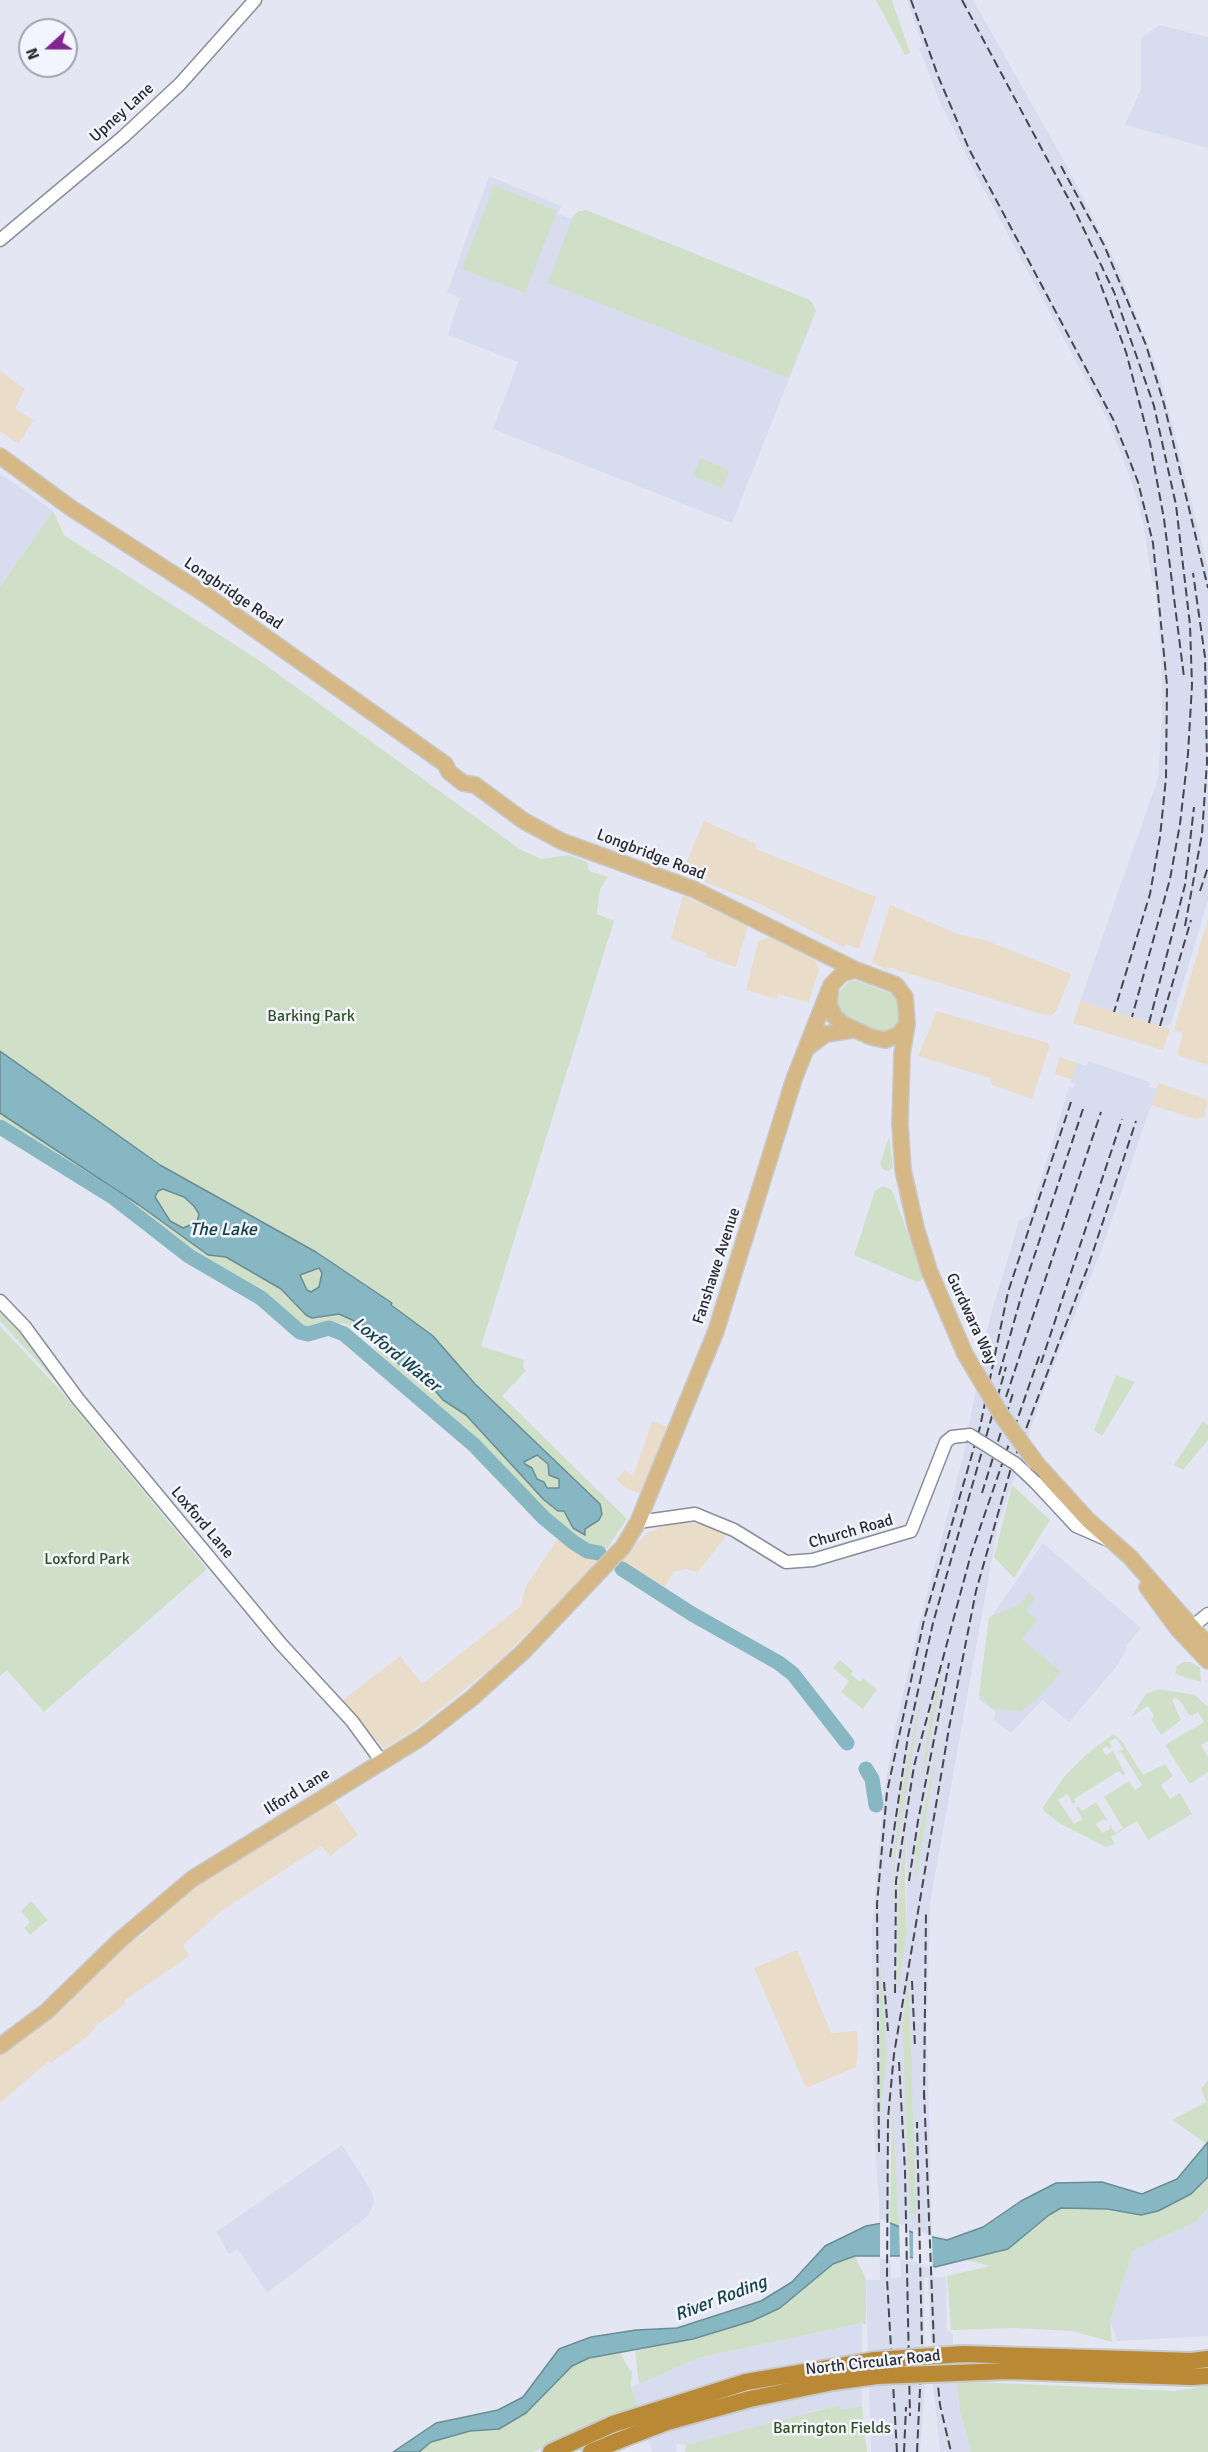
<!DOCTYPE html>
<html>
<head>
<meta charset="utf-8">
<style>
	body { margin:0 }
	#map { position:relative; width:1208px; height:2452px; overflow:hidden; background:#e4e7f3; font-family:Signika,sans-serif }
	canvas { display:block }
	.north { position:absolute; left:18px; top:18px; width:60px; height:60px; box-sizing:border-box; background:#f2f4fe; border:2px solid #a2a4ab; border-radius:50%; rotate:249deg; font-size:16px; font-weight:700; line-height:24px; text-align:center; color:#2a2b2f }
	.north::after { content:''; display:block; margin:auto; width:21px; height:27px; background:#812591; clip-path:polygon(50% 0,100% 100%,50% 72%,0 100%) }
</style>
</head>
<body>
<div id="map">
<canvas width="1208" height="2452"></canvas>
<div class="north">N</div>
</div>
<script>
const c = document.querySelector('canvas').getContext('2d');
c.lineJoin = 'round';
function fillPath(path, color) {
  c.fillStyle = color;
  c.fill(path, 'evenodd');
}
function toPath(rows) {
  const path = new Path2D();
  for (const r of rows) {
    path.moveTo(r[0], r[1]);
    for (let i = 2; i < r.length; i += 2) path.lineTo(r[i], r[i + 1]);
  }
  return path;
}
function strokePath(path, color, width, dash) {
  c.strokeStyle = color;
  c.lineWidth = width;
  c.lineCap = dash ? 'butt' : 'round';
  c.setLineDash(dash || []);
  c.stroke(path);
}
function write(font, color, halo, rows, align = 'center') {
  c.font = font + ' Signika,sans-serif';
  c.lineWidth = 5;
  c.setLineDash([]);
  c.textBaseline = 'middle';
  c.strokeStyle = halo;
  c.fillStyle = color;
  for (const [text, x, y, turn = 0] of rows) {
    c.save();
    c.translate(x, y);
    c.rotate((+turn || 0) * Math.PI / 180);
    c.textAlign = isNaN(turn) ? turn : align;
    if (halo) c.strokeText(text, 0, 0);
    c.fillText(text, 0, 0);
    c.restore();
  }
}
const commercial = toPath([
	[0,371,25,389,15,409,34,420,18,444,0,431],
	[704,821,756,844,756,849,876,897,859,949,846,944,843,947,762,905,682,872],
	[683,896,748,925,736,967,706,957,707,953,671,939],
	[890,905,960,935,982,939,1071,974,1057,1010,1051,1016,1041,1014,888,967,887,970,872,962],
	[1208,919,1208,1065,1177,1055,1183,1033,1174,1030],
	[769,937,815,960,819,970,809,1000,810,1003,779,994,777,999,746,990,758,942],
	[1080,1001,1170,1029,1163,1050,1073,1023],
	[937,1011,1048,1043,1049,1048,1032,1099,992,1085,990,1078,918,1056],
	[1059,1057,1156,1089,1159,1083,1208,1100,1204,1117,1195,1119,1055,1074],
	[652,1421,667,1427,640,1494,626,1488,616,1479,625,1470,633,1477],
	[680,1522,702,1524,727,1535,698,1572,686,1569,674,1572,662,1591,620,1560,647,1533,668,1524],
	[559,1537,602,1562,491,1668,415,1729,384,1749,343,1700,400,1656,422,1684,521,1606,526,1586],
	[335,1802,358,1835,330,1856,321,1846,223,1910,183,1945,189,1956,124,2001,126,2004,98,2024,88,2036,51,2063,49,2061,0,2103,0,2055,64,2006,126,1944,140,1937,189,1890,259,1843],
	[797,1950,831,2033,857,2031,858,2050,856,2067,806,2088,754,1968]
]);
const built = toPath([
	[907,0,973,0,1067,166,1117,265,1159,373,1176,437,1208,568,1208,900,1171,1024,1164,1027,1080,1001,1158,778,1162,717,1161,654,1155,583,1153,582,1151,573,1143,523,1132,483,1109,423,977,177,941,104,919,48,923,47],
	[1159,25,1208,37,1208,148,1125,125,1141,89,1141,38],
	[489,176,561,206,558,214,572,219,579,211,586,210,810,300,814,305,816,311,732,523,493,429,518,362,448,335,460,298,447,292],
	[0,473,53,511,0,587],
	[1088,1061,1150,1082,1149,1087,1157,1089,1100,1254,1045,1387,998,1525,930,1903,927,2036,933,2277,946,2277,947,2330,953,2334,953,2346,956,2347,959,2406,971,2452,940,2452,933,2384,928,2277,924,2278,925,2385,920,2452,871,2452,866,2280,880,2280,879,2200,873,2118,872,1926,884,1792,894,1733,920,1620,963,1456,989,1321,1019,1221,1030,1215,1069,1087,1073,1088,1075,1084,1071,1082,1077,1063,1087,1066],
	[947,1694,916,1876,916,1847],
	[919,1707,900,1826,892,1905,894,1855,901,1794],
	[907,1827,907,1935,898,1984,898,1904],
	[880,1972,887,2054,880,2109,879,1995],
	[909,1984,911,2037,910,2214,902,2024],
	[892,2107,901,2277,891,2279,889,2159],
	[1043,1543,1141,1628,1126,1646,1128,1647,1117,1666,1069,1722,1042,1700,1011,1733,994,1720,995,1712,979,1699,989,1620],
	[342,2145,372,2192,374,2203,368,2216,267,2293,238,2249,229,2254,216,2232],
	[1208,2208,1208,2336,1117,2341,1110,2321,1133,2251,1197,2221],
	[862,2323,862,2406,841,2409,839,2405,808,2412,808,2415,686,2445,677,2444,676,2452,652,2452,631,2387,698,2358]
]);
const green = toPath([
	[876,0,892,0,910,53,905,55],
	[494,185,557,211,525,293,462,269],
	[586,210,810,300,816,311,788,378,548,283,573,216,579,211],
	[700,458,729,470,722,488,693,476],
	[53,511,64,535,260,661,521,850,542,859,568,855,587,862,589,871,608,877,600,889,597,914,614,921,481,1346,524,1360,523,1366,526,1371,502,1396,627,1519,607,1549,592,1547,578,1540,538,1507,471,1436,383,1360,368,1338,344,1323,305,1332,300,1329,278,1304,242,1280,202,1261,131,1204,0,1118,0,587],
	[849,981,858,981,895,995,901,1015,895,1027,887,1032,876,1032,840,1012,837,1005,838,993],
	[889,1137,893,1167,889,1171,884,1170,880,1164],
	[883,1186,892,1190,911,1242,923,1279,917,1282,854,1255,875,1191],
	[0,1311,34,1348,66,1393,0,1321],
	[0,1326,61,1391,207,1569,44,1712,7,1670,0,1676],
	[1116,1375,1135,1382,1102,1436,1094,1430],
	[1203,1421,1208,1425,1208,1440,1183,1470,1174,1465],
	[1012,1485,1050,1520,1014,1578,994,1557],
	[1029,1592,1035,1598,1026,1611,1037,1620,1022,1639,1061,1672,1039,1697,1021,1711,993,1709,979,1695,989,1617,1021,1604],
	[840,1660,853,1671,851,1674,860,1682,863,1678,877,1689,863,1709,841,1692,849,1681,833,1668],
	[1184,1662,1191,1662,1200,1668,1201,1682,1175,1674,1177,1666],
	[944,1665,919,1796,930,1715],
	[953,1667,941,1727,916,1881,916,1847],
	[924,1681,896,1855,891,1927,894,1855,901,1794],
	[1159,1689,1195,1695,1208,1707,1208,1741,1201,1745,1208,1757,1208,1772,1190,1784,1165,1745,1204,1722,1198,1712,1190,1716,1180,1701,1176,1698,1172,1700,1181,1720,1161,1735,1151,1719,1154,1716,1148,1706,1131,1717,1146,1694],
	[1113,1734,1121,1740,1143,1775,1165,1764,1173,1776,1161,1785,1170,1799,1180,1793,1192,1814,1148,1840,1137,1821,1111,1837,1115,1844,1106,1847,1061,1824,1045,1812,1043,1807,1064,1777,1087,1754],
	[1116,1738,1123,1749,1118,1752,1122,1753,1142,1785,1135,1790,1129,1781,1104,1797,1123,1828,1115,1833,1110,1825,1110,1829,1102,1833,1096,1824,1104,1819,1108,1821,1096,1802,1082,1811,1079,1807,1076,1808,1083,1819,1074,1824,1058,1800,1067,1794,1073,1804,1076,1802,1074,1799,1119,1771,1123,1776,1125,1774,1113,1751,1106,1755,1102,1749,1107,1746,1109,1749,1112,1747,1109,1742],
	[907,1818,905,1882,907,1935,898,1988,898,1904],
	[31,1901,48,1920,30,1935,24,1928,30,1922,21,1911],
	[880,1960,887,2054,880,2118,879,1995],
	[909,1980,916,2214,910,2214,902,2024],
	[1208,2080,1208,2142,1207,2144,1172,2120,1206,2102,1201,2089],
	[892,2103,899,2225,897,2226,890,2221],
	[1208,2177,1208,2208,1197,2221,1133,2251,1110,2321,1112,2342,1072,2331,1015,2328,951,2330,947,2276,990,2266,962,2259,1008,2249,1049,2215,1061,2208,1090,2208,1141,2215,1158,2211,1191,2194],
	[855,2256,866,2279,866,2325,862,2323,698,2358,639,2384,635,2351,693,2339,752,2321,780,2308,833,2264],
	[620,2352,630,2371,632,2370,631,2387,638,2407,586,2426,533,2452,419,2452,431,2442,470,2431,500,2429,526,2413,572,2366,589,2358],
	[957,2381,1175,2391,1208,2386,1208,2452,971,2452,959,2406],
	[839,2405,841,2409,862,2406,867,2452,685,2452,686,2445]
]);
const water = toPath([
	[0,1051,160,1165,316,1252,392,1303,391,1305,433,1336,475,1384,600,1504,602,1514,599,1520,585,1529,585,1535,573,1528,564,1511,558,1511,544,1500,466,1415,443,1400,426,1380,402,1368,370,1328,339,1314,312,1318,306,1315,281,1289,226,1257,208,1255,139,1205,0,1113,0,1051],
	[163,1189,184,1197,194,1206,199,1214,197,1222,183,1228,170,1221,155,1197,158,1191,163,1189],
	[319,1268,322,1273,319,1287,311,1292,307,1290,300,1275,319,1268],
	[537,1455,548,1464,549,1475,559,1479,559,1488,547,1488,544,1482,537,1479,532,1468,525,1464,524,1462,537,1455],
	[1208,2142,1208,2177,1191,2194,1158,2211,1141,2215,1107,2209,1061,2208,1049,2215,1008,2249,935,2267,915,2258,901,2256,855,2256,833,2264,780,2308,752,2321,693,2339,589,2358,572,2366,526,2413,499,2429,470,2431,431,2442,419,2452,393,2452,436,2423,498,2410,523,2397,559,2349,591,2337,636,2330,677,2328,761,2301,792,2282,825,2246,866,2226,888,2222,914,2233,947,2240,983,2227,1021,2201,1056,2183,1102,2182,1142,2194,1177,2179,1208,2142]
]);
const pier = toPath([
	[880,2219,890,2220,890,2259,880,2259],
	[899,2223,909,2227,910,2261,900,2260],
	[913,2229,932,2236,933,2270,913,2261]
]);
const river = toPath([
	[0,1127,113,1197,189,1256,261,1298,300,1332,308,1334,329,1328,344,1334,474,1445,544,1518,573,1542,587,1551,599,1553],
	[622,1569,692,1614,779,1663,793,1674,847,1743],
	[866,1769,872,1779,876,1805]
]);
const minor = toPath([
	[0,240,123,137,180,84,255,0],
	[0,1301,25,1327,78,1399,281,1644,352,1721,382,1762],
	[1035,1482,1076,1526,1108,1540],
	[638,1522,695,1514,734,1530,786,1562,813,1560,911,1531,946,1442,952,1437,970,1435],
	[1190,1635,1198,1622,1208,1614]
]);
const major = toPath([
	[0,456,71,508,209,597,445,764,449,772,463,783,475,785,524,821,561,841,693,889,856,970],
	[907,1024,898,1035,885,1040,871,1037,843,1024,834,1016,829,1004,831,985,843,973,856,970,896,985,905,997,907,1021,907,1024,902,1054,900,1124,903,1170,916,1228,929,1270,965,1354],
	[807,1048,826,1034,852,1030],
	[1037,1464,1088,1520,1130,1557,1208,1645],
	[1147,1587,1177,1628,1208,1661],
	[0,2046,47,2011,120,1940,192,1879,422,1737,472,1698,524,1651,623,1547,638,1522,716,1331,794,1079,829,990]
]);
const highway = toPath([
	[1191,2361,1208,2359],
	[1192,2377,1208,2376],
	[551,2452,613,2424],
	[591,2452,620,2440]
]);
const rail = toPath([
	[911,0,938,76,969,149,1114,421,1138,482,1153,543,1167,685,1166,778,1160,837,1150,894,1114,1012],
	[962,0,1075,211,1114,292,1154,406,1176,505,1190,625,1192,685,1188,754,1180,824,1170,879,1132,1017],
	[1061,166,1104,245,1146,345,1164,404,1208,588],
	[1096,272,1126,352,1150,443,1164,519,1184,677],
	[1200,891,1208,867],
	[1185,926,1202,834,1207,762,1205,657,1193,573],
	[1149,1023,1185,885,1194,807],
	[1160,1026,1191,920],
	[1041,1363,1122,1119],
	[999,1375,1023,1290,1084,1106],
	[1006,1397,1101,1112],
	[982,1493,1014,1390],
	[890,1857,908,1736,933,1623,1006,1367],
	[909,1881,918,1821,949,1663],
	[912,1981,915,2047],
	[884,1982,888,2031],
	[895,1993,896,1881,914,1766,971,1554,1040,1354],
	[899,2062,905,2171,910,2416],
	[924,2091,934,2346,940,2405,951,2452],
	[924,2099,926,1911],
	[879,2152,877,1904,887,1792,924,1620,980,1427,1008,1292,1071,1102],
	[897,2452,887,2279,888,2118,894,2054,949,1728,976,1591,1011,1468,1089,1264,1136,1121],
	[904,2452,906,2407],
	[917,2452,922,2346,917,2122]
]);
const minorBridge = toPath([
	[970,1435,1016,1464,1035,1482]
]);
const majorBridge = toPath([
	[965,1354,1002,1416,1037,1464]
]);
const highwayBridge = toPath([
	[613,2424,746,2382,875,2360,963,2354,1191,2361],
	[620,2440,667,2422,750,2399,833,2382,877,2376,1008,2371,1192,2377]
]);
const streetNames = [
	["Upney Lane",122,113,-42],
	["Longbridge Road",233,594,34],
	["Longbridge Road",651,855,21],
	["Fanshawe Avenue",717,1266,-72],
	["Gurdwara Way",971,1319,65],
	["Loxford Lane",202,1523,50],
	["Church Road",851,1532,-16],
	["Ilford Lane",297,1792,-32],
	["North Circular Road",873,2363,-6]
];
const parkNames = [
	["Barking Park",311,1017],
	["Loxford Park",87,1560],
	["Barrington Fields",832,2429]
];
const waterNames = [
	["The Lake",223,1230],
	["Loxford Water",396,1355,39],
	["River Roding",721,2299,-21]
];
fillPath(commercial, '#e9dcc8');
fillPath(built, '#d8dcef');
fillPath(green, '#d0e0c8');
fillPath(water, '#86b7c2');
strokePath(water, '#6a8d96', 1.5);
fillPath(pier, '#e4e7f3');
strokePath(river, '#86b7c2', 15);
strokePath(minor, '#8a8c97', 15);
strokePath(major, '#c8c8c9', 18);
strokePath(highway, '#c8c8c9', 20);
strokePath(minor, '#fff', 12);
strokePath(major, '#d5b886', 15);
strokePath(highway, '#b98936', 16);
strokePath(rail, '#46474c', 2, [9, 4.5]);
strokePath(minorBridge, '#8a8c97', 15, []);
strokePath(majorBridge, '#c8c8c9', 18, []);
strokePath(highwayBridge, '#c8c8c9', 20, []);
strokePath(minorBridge, '#fff', 12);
strokePath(majorBridge, '#d5b886', 15);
strokePath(highwayBridge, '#b98936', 16);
write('16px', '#2a2b2f', '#f2f4fe', streetNames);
write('16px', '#30501f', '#f2f4fe', parkNames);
write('italic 18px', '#14414a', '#f2f4fe', waterNames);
</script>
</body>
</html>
